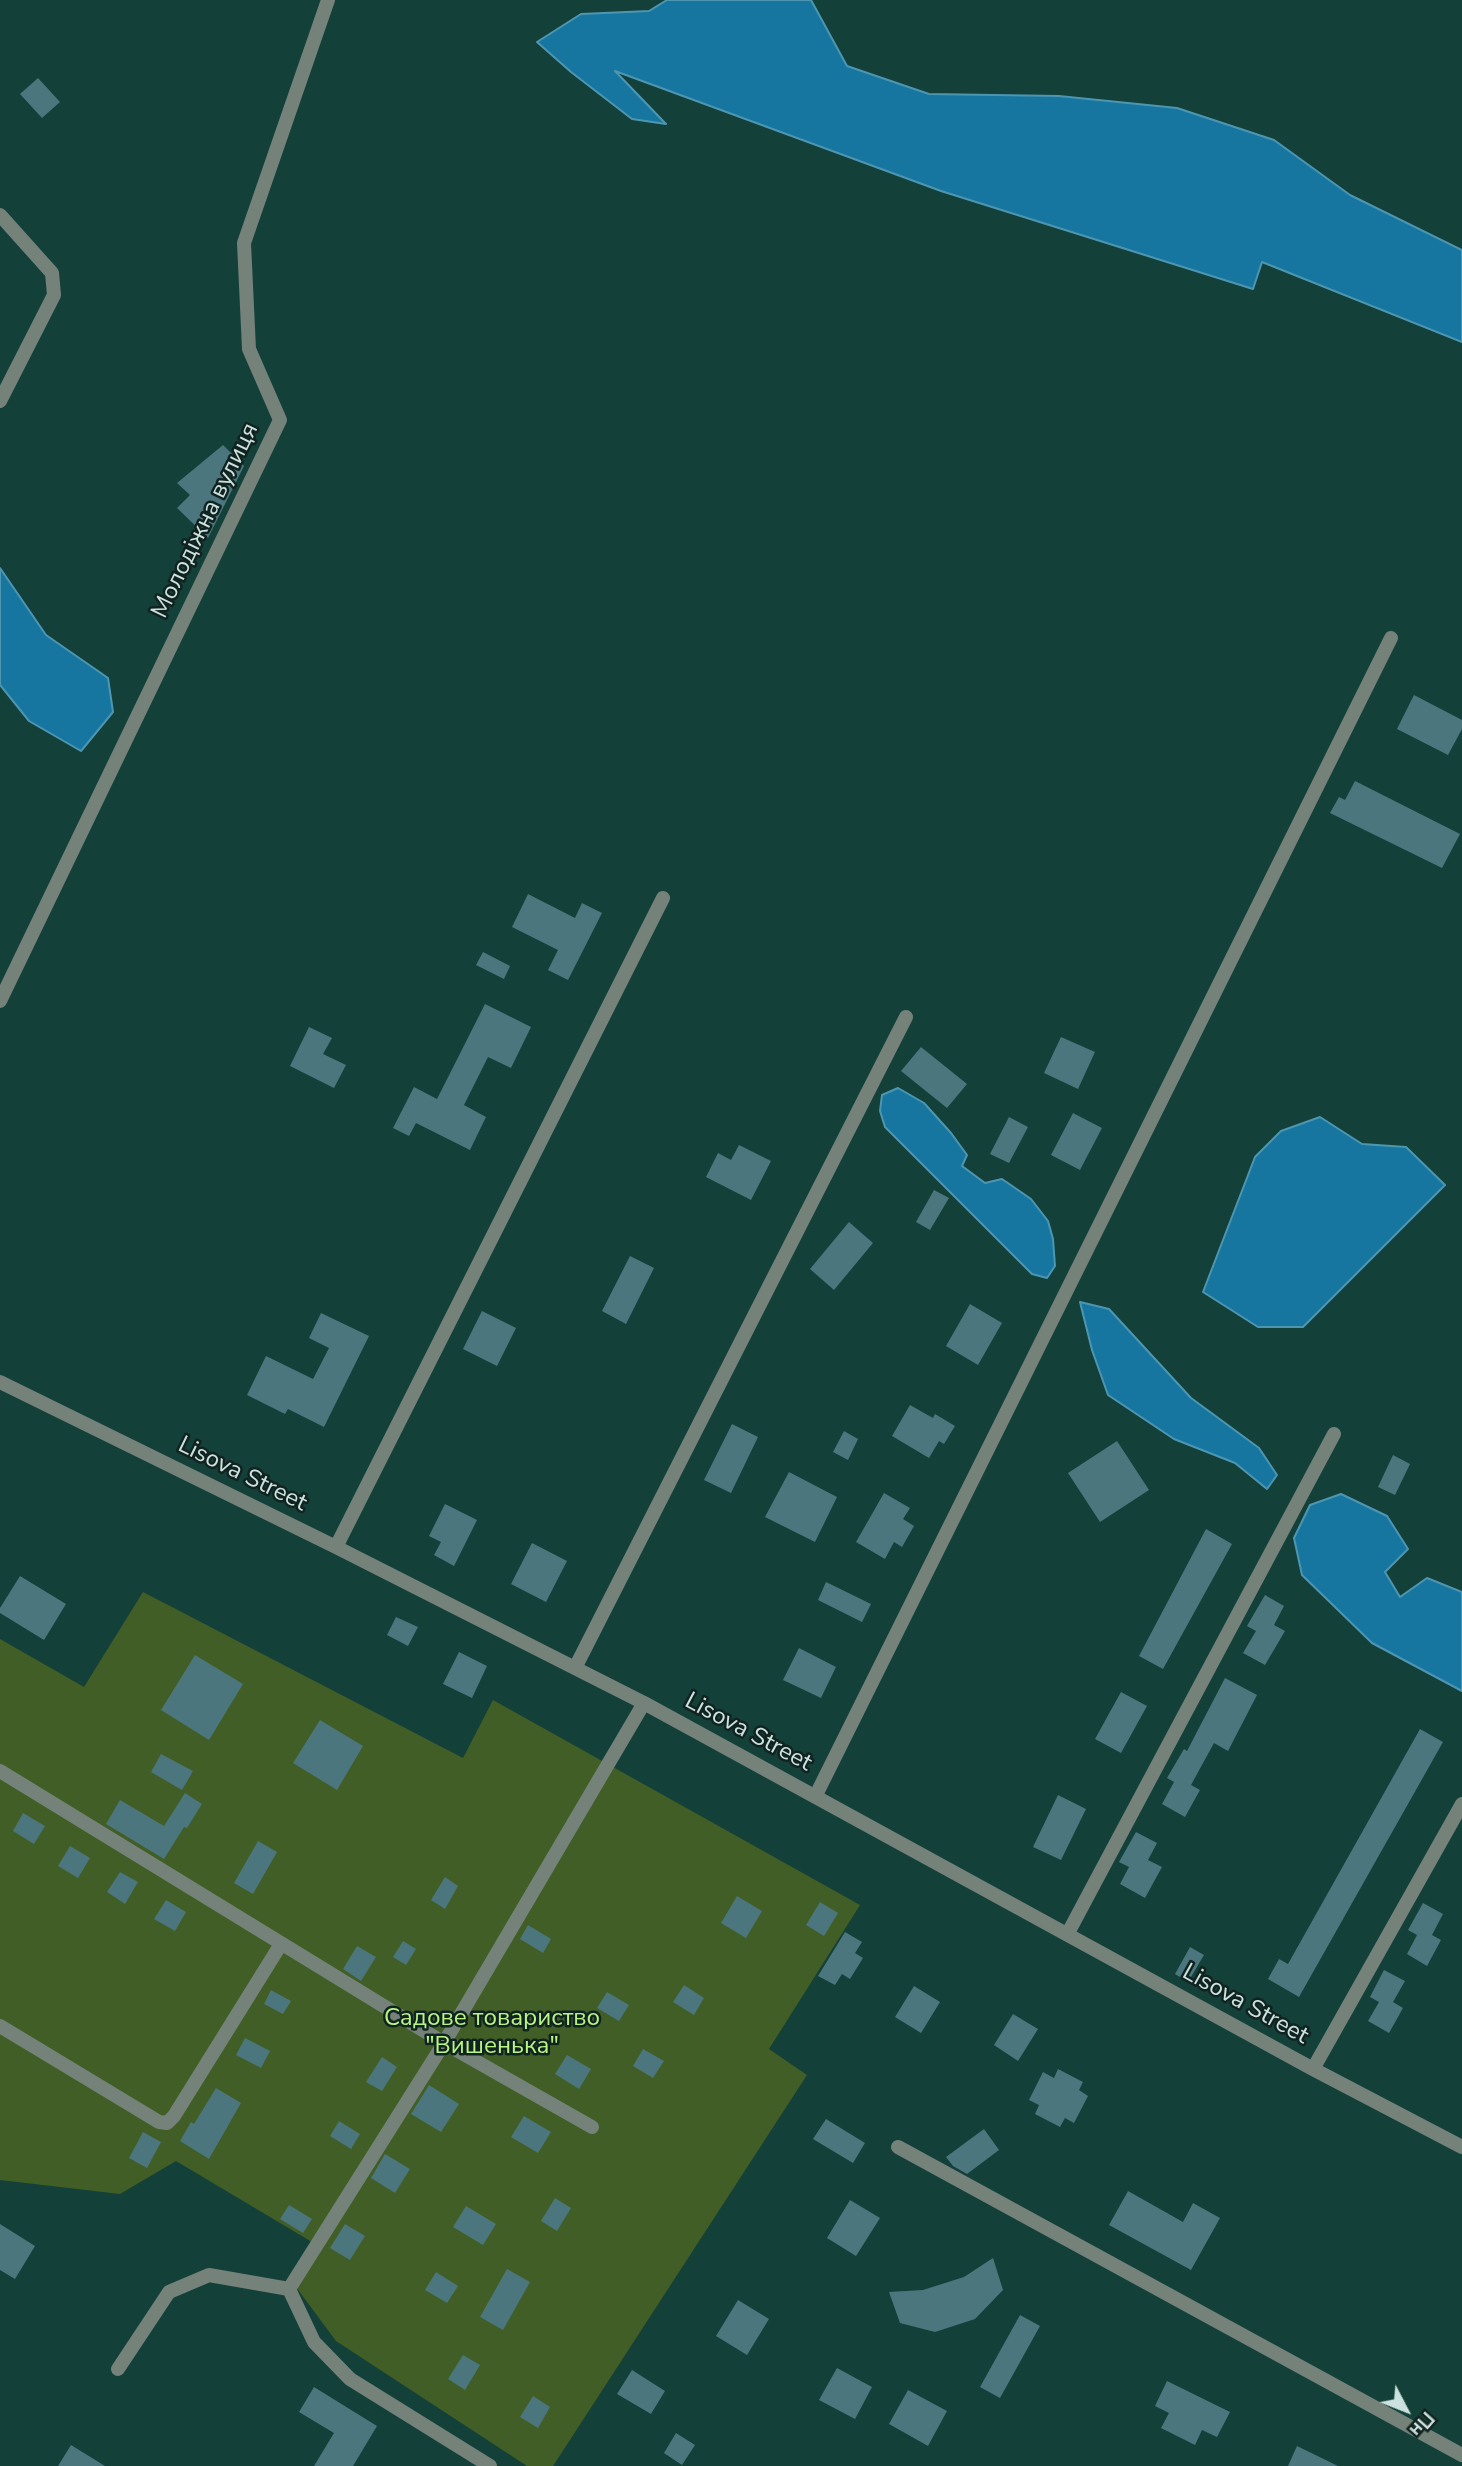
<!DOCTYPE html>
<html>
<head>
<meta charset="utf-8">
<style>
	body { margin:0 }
	#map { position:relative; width:1462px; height:2466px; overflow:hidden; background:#14403a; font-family:"Nunito Sans",sans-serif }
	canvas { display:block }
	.north { position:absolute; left:1371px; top:2375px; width:70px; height:70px; -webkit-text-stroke:5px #112320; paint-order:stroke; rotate:132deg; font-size:19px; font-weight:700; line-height:28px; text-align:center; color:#cce2de }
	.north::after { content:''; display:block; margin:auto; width:24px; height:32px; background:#cce2de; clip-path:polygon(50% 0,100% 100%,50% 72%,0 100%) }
</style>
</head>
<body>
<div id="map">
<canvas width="1462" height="2466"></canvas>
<div class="north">Пн</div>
</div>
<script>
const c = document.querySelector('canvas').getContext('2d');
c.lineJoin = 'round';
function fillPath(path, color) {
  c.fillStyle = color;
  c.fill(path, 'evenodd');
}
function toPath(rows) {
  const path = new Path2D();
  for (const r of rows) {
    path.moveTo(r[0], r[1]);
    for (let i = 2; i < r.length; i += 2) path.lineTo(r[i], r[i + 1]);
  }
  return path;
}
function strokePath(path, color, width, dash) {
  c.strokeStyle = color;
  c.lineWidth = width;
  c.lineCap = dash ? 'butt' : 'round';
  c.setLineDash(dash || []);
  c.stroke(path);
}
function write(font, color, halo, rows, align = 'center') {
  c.font = font + ' "Nunito Sans",sans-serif';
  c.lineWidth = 5;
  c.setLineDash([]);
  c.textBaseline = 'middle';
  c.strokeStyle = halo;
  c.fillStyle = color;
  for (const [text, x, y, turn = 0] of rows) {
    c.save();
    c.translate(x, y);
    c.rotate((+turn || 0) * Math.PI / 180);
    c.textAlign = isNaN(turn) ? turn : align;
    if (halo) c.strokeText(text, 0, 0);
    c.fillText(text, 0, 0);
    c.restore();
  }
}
const green = toPath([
	[143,1592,463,1758,493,1700,860,1905,769,2049,807,2075,553,2466,527,2466,336,2341,293,2283,317,2245,176,2161,120,2194,0,2180,0,1639,84,1687]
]);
const water = toPath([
	[667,0,811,0,847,66,929,94,1059,96,1177,108,1274,140,1350,195,1462,250,1462,342,1262,262,1253,289,941,191,615,71,666,124,632,119,571,72,537,42,581,14,649,11,667,0],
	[0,568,46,635,108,678,113,712,81,751,29,721,0,685,0,568],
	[898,1088,924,1103,951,1133,967,1155,962,1166,985,1183,1002,1179,1031,1199,1048,1221,1053,1239,1055,1266,1047,1278,1032,1274,885,1127,880,1111,882,1095,898,1088],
	[1320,1117,1362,1144,1406,1147,1445,1185,1303,1327,1258,1327,1203,1292,1255,1157,1281,1131,1320,1117],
	[1080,1302,1109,1309,1191,1398,1259,1448,1277,1475,1267,1489,1235,1463,1174,1439,1108,1395,1092,1350,1080,1302],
	[1341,1494,1387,1516,1408,1549,1385,1572,1400,1597,1427,1578,1462,1592,1462,1691,1372,1643,1302,1575,1294,1538,1310,1505,1341,1494]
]);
const building = toPath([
	[38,78,60,102,42,118,20,94],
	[223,445,244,466,208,538,177,508,190,495,177,483],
	[1414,695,1462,720,1462,729,1448,755,1397,729],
	[1355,781,1460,834,1442,868,1330,813,1339,797,1345,800],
	[528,894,575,918,582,903,602,913,568,980,548,970,558,950,512,927],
	[483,952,510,966,504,979,476,965],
	[485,1004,531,1027,511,1068,488,1057,464,1105,486,1117,470,1150,416,1123,409,1136,393,1128,414,1087,437,1099],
	[309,1027,332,1038,323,1054,346,1065,334,1088,290,1066],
	[1061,1037,1095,1052,1078,1089,1044,1073],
	[921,1047,967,1084,947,1108,901,1071],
	[1073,1113,1102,1128,1080,1170,1051,1155],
	[1009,1117,1028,1127,1009,1163,990,1154],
	[739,1145,771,1161,751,1200,706,1177,718,1153,731,1160],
	[934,1190,949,1198,930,1230,916,1222],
	[849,1222,873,1243,834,1290,810,1269],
	[630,1256,654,1268,626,1324,602,1311],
	[970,1304,1002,1323,978,1365,946,1346],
	[482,1311,516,1328,497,1366,463,1349],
	[321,1313,369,1336,324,1427,288,1409,285,1414,247,1395,266,1356,313,1379,329,1348,309,1338],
	[910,1405,933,1418,935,1414,955,1426,944,1444,939,1441,929,1458,892,1436],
	[732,1424,758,1437,731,1493,704,1480],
	[844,1431,858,1439,848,1460,833,1452],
	[1117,1441,1149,1490,1100,1522,1068,1473],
	[1393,1455,1410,1464,1395,1495,1378,1487],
	[789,1472,837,1497,815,1542,765,1517],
	[884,1493,910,1508,903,1519,914,1526,902,1547,894,1542,885,1559,856,1542],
	[445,1504,477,1520,454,1566,434,1555,441,1542,429,1536],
	[1206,1529,1232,1544,1163,1669,1139,1656],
	[532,1543,567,1561,546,1602,511,1584],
	[20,1576,66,1604,44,1640,0,1613,0,1608],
	[826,1582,871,1604,862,1622,818,1600],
	[1265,1595,1284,1606,1274,1625,1285,1631,1265,1665,1243,1653,1256,1631,1247,1626],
	[396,1617,418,1627,408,1646,387,1635],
	[799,1648,836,1667,821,1698,783,1680],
	[459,1652,487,1666,472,1698,443,1684],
	[195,1655,243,1684,209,1740,161,1710],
	[1225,1678,1257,1695,1228,1751,1214,1743,1191,1785,1200,1790,1185,1817,1162,1804,1174,1782,1167,1778,1184,1749,1187,1751],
	[1121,1692,1147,1706,1121,1753,1095,1739],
	[320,1720,363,1746,337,1790,293,1763],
	[1420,1729,1443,1742,1299,1997,1268,1979,1279,1959,1288,1964],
	[161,1754,193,1771,182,1790,151,1772],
	[185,1793,202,1804,187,1828,184,1827,164,1859,106,1824,120,1800,164,1826],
	[1058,1795,1086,1809,1061,1860,1033,1847],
	[23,1813,45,1826,34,1844,13,1831],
	[1136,1832,1157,1843,1148,1860,1162,1867,1145,1898,1120,1884,1129,1867,1119,1862],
	[258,1841,277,1852,253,1894,234,1883],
	[70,1846,90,1858,78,1878,58,1866],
	[120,1872,138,1882,125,1904,107,1892],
	[445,1877,458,1886,445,1909,431,1900],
	[737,1896,762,1911,746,1938,721,1923],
	[166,1900,186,1912,175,1931,154,1919],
	[820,1902,838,1913,824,1936,806,1925],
	[1423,1903,1443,1914,1432,1935,1441,1940,1427,1966,1407,1954,1417,1935,1408,1930],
	[528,1925,551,1939,543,1953,520,1939],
	[845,1932,862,1942,855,1953,863,1958,850,1979,842,1974,835,1985,818,1976],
	[403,1941,416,1949,406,1965,393,1957],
	[357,1946,376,1957,361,1981,343,1969],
	[1190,1947,1204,1955,1188,1982,1175,1974],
	[1384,1970,1405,1981,1393,2002,1403,2008,1389,2033,1368,2021,1379,2002,1370,1997],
	[684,1985,704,1998,694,2015,673,2002],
	[914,1986,940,2002,921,2033,895,2017],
	[271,1990,291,2001,283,2014,264,2004],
	[607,1992,629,2005,619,2021,597,2008],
	[1013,2014,1038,2029,1018,2061,994,2045],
	[245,2038,270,2051,261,2068,236,2055],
	[643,2049,664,2061,653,2078,633,2066],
	[567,2055,591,2069,579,2089,555,2074],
	[382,2057,397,2067,382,2091,366,2082],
	[1058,2069,1083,2082,1079,2090,1088,2096,1074,2123,1065,2118,1060,2127,1035,2114,1039,2105,1029,2100,1043,2072,1054,2078],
	[429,2085,459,2104,441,2132,411,2114],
	[216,2088,241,2103,209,2159,180,2141,191,2122,194,2124],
	[524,2116,551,2132,538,2153,511,2137],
	[826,2119,865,2143,853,2163,813,2139],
	[339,2121,360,2134,351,2149,330,2136],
	[984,2129,999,2150,967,2174,953,2166,946,2157],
	[143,2132,161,2142,147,2168,129,2158],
	[385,2154,410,2169,395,2193,371,2178],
	[1128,2191,1183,2222,1193,2203,1220,2218,1191,2270,1109,2225],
	[555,2198,571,2208,557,2231,541,2221],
	[850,2200,880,2218,856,2256,827,2238],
	[289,2205,312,2219,303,2233,280,2219],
	[466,2206,496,2224,483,2245,453,2227],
	[0,2224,35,2246,15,2279,0,2270],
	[345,2224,365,2236,350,2260,330,2248],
	[993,2258,1003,2290,975,2319,935,2332,900,2323,889,2292,923,2290,964,2277],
	[507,2269,530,2282,503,2330,480,2317],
	[436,2272,458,2286,447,2303,425,2290],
	[738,2300,769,2319,747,2355,716,2336],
	[1020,2315,1040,2326,1000,2398,980,2387],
	[463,2355,480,2365,465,2390,448,2379],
	[837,2368,872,2387,855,2419,819,2400],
	[632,2370,665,2391,651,2414,617,2394],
	[1167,2381,1230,2412,1217,2437,1202,2430,1195,2445,1161,2428,1169,2413,1155,2406],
	[314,2387,377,2426,353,2466,314,2466,334,2433,299,2412],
	[908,2390,947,2411,928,2446,889,2424],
	[533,2396,550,2407,538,2428,520,2417],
	[676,2433,695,2445,682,2465,664,2453],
	[71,2445,105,2466,58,2466],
	[1297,2446,1338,2466,1288,2466]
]);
const street = toPath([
	[0,215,52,273,54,295,0,401],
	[0,1001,280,420,249,349,244,243,328,0],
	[0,1382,336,1547,644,1703,1313,2069,1462,2147],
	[336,1547,663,898],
	[575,1668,906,1017],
	[0,1771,444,2043,592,2127],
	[816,1795,1391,638],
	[1068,1933,1334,1434],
	[0,2026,159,2122,167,2123,174,2116,281,1944],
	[1313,2069,1462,1804],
	[898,2147,1462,2455],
	[289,2289,314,2342,350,2379,490,2466],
	[118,2369,169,2292,209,2275,289,2289,444,2043,644,1703]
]);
const streetNames = [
	["Молодіжна вулиця",206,521,-64],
	["Lisova Street",242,1475,26],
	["Lisova Street",748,1733,28],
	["Lisova Street",1245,2005,29]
];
const parkNames = [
	["Садове товариство",492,2019],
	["\"Вишенька\"",492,2047]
];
fillPath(green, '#415e26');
fillPath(water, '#16769f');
strokePath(water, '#4d96b2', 2);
fillPath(building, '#4b767d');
strokePath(street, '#748279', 14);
write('24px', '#cce2de', '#112320', streetNames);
write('24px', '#b8f480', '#112320', parkNames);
</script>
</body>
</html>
